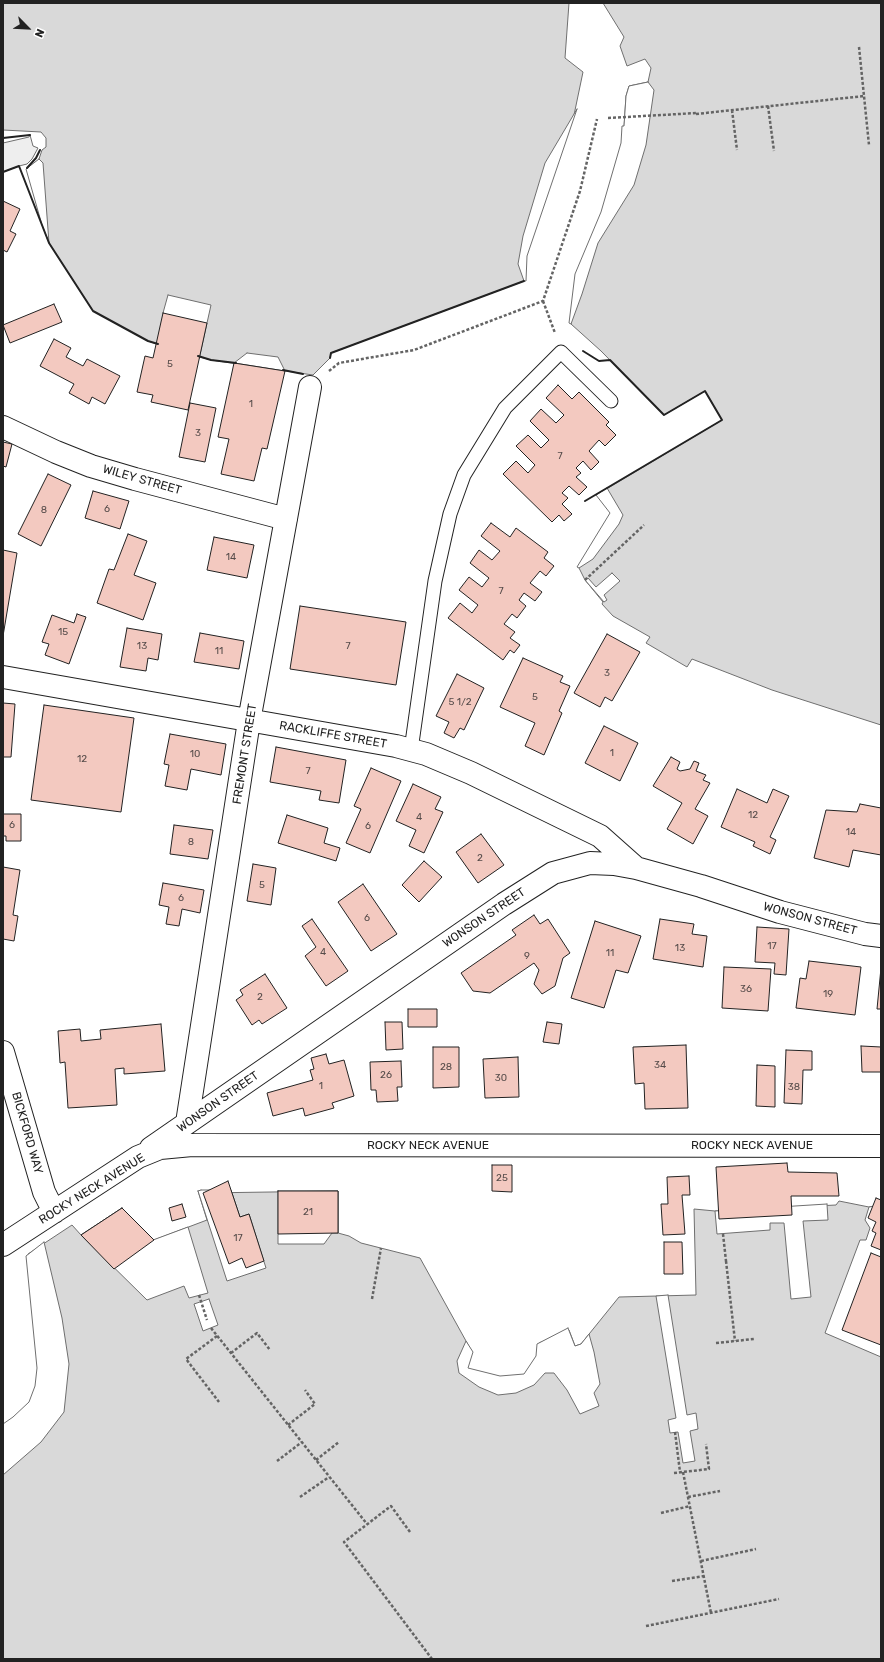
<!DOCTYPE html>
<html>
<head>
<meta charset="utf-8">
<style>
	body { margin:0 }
	#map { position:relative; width:884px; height:1662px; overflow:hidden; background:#fff; font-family:Rubik,sans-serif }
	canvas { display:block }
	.frame { position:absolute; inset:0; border:4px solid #222; pointer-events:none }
	.north { position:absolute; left:8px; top:8px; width:40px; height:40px; -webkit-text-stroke:3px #fff; paint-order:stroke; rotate:114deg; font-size:11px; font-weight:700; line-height:16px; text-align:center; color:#222 }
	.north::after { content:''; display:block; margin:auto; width:14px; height:18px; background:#222; clip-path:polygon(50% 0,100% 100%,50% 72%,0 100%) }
</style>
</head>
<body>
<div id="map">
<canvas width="884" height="1662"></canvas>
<div class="frame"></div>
<div class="north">N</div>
</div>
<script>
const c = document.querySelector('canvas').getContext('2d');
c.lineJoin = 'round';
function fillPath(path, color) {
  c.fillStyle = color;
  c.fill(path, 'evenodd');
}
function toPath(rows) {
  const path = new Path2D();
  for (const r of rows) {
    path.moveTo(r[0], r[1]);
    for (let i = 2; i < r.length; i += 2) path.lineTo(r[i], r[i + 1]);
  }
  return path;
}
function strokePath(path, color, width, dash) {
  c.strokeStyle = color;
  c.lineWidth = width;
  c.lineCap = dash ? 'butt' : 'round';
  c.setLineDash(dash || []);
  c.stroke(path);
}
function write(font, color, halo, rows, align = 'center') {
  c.font = font + ' Rubik,sans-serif';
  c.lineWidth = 3;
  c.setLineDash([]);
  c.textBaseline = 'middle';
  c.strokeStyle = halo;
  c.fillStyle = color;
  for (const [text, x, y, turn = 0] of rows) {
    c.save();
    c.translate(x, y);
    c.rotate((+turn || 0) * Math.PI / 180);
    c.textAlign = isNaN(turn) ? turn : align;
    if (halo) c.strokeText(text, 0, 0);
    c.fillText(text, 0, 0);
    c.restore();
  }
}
const green = toPath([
	[30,135,33,146,38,148,32,159,27,164,19,166,3,172,3,143,29,137,30,135]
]);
const water = toPath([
	[3,3,569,3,565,58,583,72,574,115,557,161,525,256,524,281,331,353,330,358,313,375,211,360,171,349,148,341,93,311,49,243,28,169,39,159,42,150,46,147,46,138,41,132,3,130,3,3],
	[603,3,881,3,881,725,772,690,692,659,687,667,646,643,650,637,613,616,602,604,603,602,585,580,579,568,612,513,598,494,722,420,705,391,664,415,601,351,571,324,577,275,603,213,623,143,626,96,629,86,648,82,651,68,645,59,627,66,620,46,624,37,603,3],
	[198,1191,203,1193,338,1191,338,1233,349,1236,361,1243,420,1258,471,1350,466,1369,500,1378,525,1376,538,1357,539,1343,569,1330,575,1346,581,1344,619,1297,696,1295,694,1209,715,1211,836,1205,839,1201,869,1207,881,1205,881,1659,3,1659,3,1427,31,1403,37,1387,39,1368,28,1254,72,1225,81,1235,122,1208,154,1240,207,1220,198,1191]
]);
const pier = toPath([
	[648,82,654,90,646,145,634,185,598,243,582,294,571,324,569,323,575,274,601,212,621,143,622,126,624,126,626,96,629,86,648,82],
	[577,109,527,256,526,281,524,281,518,264,523,236,545,163,577,109],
	[39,159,43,163,49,243,42,225,26,169,39,159],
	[168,295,211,305,199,359,163,313,168,295],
	[247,353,278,357,285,371,234,363,247,353],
	[607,488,623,515,619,524,593,559,579,568,577,567,610,513,596,495,607,488],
	[612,573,620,581,604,595,607,600,604,602,585,580,588,578,596,587,612,573],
	[201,1190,231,1190,240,1217,249,1214,266,1268,227,1281,198,1191,201,1190],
	[278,1191,338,1191,338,1233,332,1233,324,1244,278,1244,278,1191],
	[827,1204,828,1220,803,1221,811,1297,791,1299,784,1223,770,1223,770,1230,717,1234,715,1211,827,1204],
	[881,1205,881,1357,825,1333,860,1240,866,1240,870,1228,865,1220,869,1207,881,1205],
	[122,1208,153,1240,188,1227,208,1293,189,1298,184,1286,147,1300,81,1235,122,1208],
	[44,1242,62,1318,69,1364,64,1412,41,1442,3,1475,3,1424,13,1417,29,1402,35,1386,37,1368,26,1256,44,1242],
	[668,1295,687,1415,696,1413,698,1429,690,1431,695,1461,683,1463,678,1432,670,1433,668,1420,676,1418,656,1296,668,1295],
	[209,1299,218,1325,203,1331,194,1304,209,1299],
	[568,1328,575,1346,581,1344,589,1334,594,1352,600,1384,594,1393,599,1406,580,1414,567,1390,554,1373,545,1373,534,1385,516,1393,498,1395,479,1387,459,1373,457,1361,466,1341,473,1352,468,1368,500,1376,524,1374,536,1356,537,1344,568,1328]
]);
const building = toPath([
	[3,201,20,209,10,231,16,234,7,252,3,250,3,201],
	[54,304,62,322,10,343,3,325,54,304],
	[163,313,207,323,188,410,151,402,153,395,137,392,145,356,153,358,163,313],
	[54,339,71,348,66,357,83,366,87,359,120,376,105,404,92,397,89,404,69,393,74,384,40,366,54,339],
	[234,363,285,371,267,449,262,448,254,481,221,474,229,439,218,437,234,363],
	[558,385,572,399,579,392,609,422,606,425,616,435,605,446,599,440,589,451,599,462,591,470,583,461,576,468,581,473,576,477,587,487,579,495,569,486,562,493,568,498,562,504,572,514,564,521,559,515,552,522,503,474,516,461,528,473,535,465,516,446,528,435,541,448,549,440,530,421,541,409,556,423,564,415,546,398,558,385],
	[190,403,216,408,205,462,179,457,190,403],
	[3,442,12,444,6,467,3,466,3,442],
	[48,474,71,485,41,546,18,534,48,474],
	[93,491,129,501,120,529,85,518,93,491],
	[491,523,510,537,516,528,548,552,544,558,554,566,546,576,540,571,530,583,542,592,535,601,524,593,519,600,526,606,517,618,512,614,504,624,515,632,510,638,520,645,514,653,510,650,503,660,448,618,460,603,472,613,478,605,459,590,469,577,482,587,489,578,470,563,479,550,492,560,500,551,481,536,491,523],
	[128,534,147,541,134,575,156,583,143,620,97,603,109,569,114,570,128,534],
	[214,537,254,545,247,578,207,570,214,537],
	[3,550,17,553,3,636,3,550],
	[300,606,406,622,396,685,290,669,300,606],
	[77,614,86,617,69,664,45,655,49,644,42,642,52,615,74,623,77,614],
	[127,628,162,634,158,660,148,658,146,671,120,667,127,628],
	[200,633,244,641,239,669,194,662,200,633],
	[607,634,640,652,612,701,605,697,600,707,574,693,607,634],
	[523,658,563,676,560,682,570,686,559,711,562,713,544,755,525,746,535,723,500,707,523,658],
	[457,674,484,688,464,730,460,728,454,738,444,733,449,722,436,716,457,674],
	[3,703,15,704,11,757,3,757,3,703],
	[44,705,134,718,121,812,31,800,44,705],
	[604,726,638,743,620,781,585,763,604,726],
	[170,734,226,744,221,775,191,769,187,790,165,786,169,765,164,764,170,734],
	[276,747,346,760,339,803,319,800,321,791,270,782,276,747],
	[671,757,680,762,677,769,680,771,690,769,694,761,699,763,696,771,706,775,703,780,710,783,695,809,708,816,693,844,667,829,682,803,653,786,671,757],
	[371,768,401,781,370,853,346,843,361,809,354,806,371,768],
	[413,784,441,797,435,809,443,812,424,853,409,846,416,830,396,821,413,784],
	[737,789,767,803,773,789,789,796,770,837,776,840,770,854,753,846,755,842,721,827,737,789],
	[860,804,881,808,881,855,853,850,849,867,814,858,826,810,857,812,860,804],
	[3,814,21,814,21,841,6,841,6,836,3,836,3,814],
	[287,815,328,828,324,843,340,848,336,861,278,843,287,815],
	[174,825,213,830,208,859,170,854,174,825],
	[481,834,504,865,478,883,456,852,481,834],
	[424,861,442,877,419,902,402,885,424,861],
	[253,864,276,868,271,905,247,901,253,864],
	[3,867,20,870,13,915,18,916,14,941,3,939,3,867],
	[163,883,204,890,200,913,182,909,179,926,166,924,169,907,159,905,163,883],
	[363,884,397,934,371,951,338,902,363,884],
	[534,915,540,924,548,919,570,953,563,958,555,986,542,994,534,984,539,970,534,963,490,993,473,991,461,973,516,935,512,930,534,915],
	[312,919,348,971,326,986,305,956,316,947,302,926,312,919],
	[660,919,694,924,692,934,707,936,703,967,653,959,660,919],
	[595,921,641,936,628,973,616,970,604,1008,571,998,595,921],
	[757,927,789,929,786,975,774,974,775,963,755,962,757,927],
	[809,961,861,967,855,1015,796,1008,800,978,806,979,809,961],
	[724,967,771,969,768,1011,722,1008,724,967],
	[881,968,881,1009,877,1009,881,968],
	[265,974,287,1008,262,1024,259,1020,252,1025,236,1000,243,995,240,990,265,974],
	[408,1009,437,1009,437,1027,408,1027,408,1009],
	[385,1022,402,1022,403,1049,386,1050,385,1022],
	[547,1022,562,1024,559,1044,543,1042,547,1022],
	[161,1024,165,1071,124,1074,124,1068,115,1069,117,1105,68,1108,65,1062,60,1063,58,1031,80,1029,81,1041,101,1039,100,1030,161,1024],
	[686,1045,688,1108,645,1109,644,1083,635,1084,633,1047,686,1045],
	[861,1046,881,1047,881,1072,862,1072,861,1046],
	[433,1047,459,1047,459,1087,433,1088,433,1047],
	[786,1050,812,1051,812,1070,803,1070,802,1104,784,1103,786,1050],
	[326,1054,329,1064,344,1060,354,1096,332,1103,334,1108,305,1116,303,1108,273,1116,267,1093,313,1080,310,1070,314,1069,311,1058,326,1054],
	[518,1057,519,1097,485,1098,483,1059,518,1057],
	[401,1061,402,1087,397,1087,398,1101,377,1102,376,1090,371,1090,370,1062,401,1061],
	[757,1065,775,1066,775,1107,756,1106,757,1065],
	[787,1163,788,1172,837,1173,839,1196,791,1196,792,1215,719,1219,716,1167,787,1163],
	[492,1165,512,1165,512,1192,492,1191,492,1165],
	[689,1176,690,1195,682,1195,685,1234,663,1235,661,1204,668,1204,667,1177,689,1176],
	[228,1181,240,1217,249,1214,264,1261,246,1268,242,1258,229,1264,203,1193,228,1181],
	[278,1191,338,1191,338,1233,278,1234,278,1191],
	[876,1198,881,1200,881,1250,871,1246,876,1233,872,1231,876,1222,868,1218,876,1198],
	[182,1204,186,1217,172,1221,169,1208,182,1204],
	[122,1208,154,1240,114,1269,81,1235,122,1208],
	[664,1242,682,1242,683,1274,664,1274,664,1242],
	[871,1253,881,1257,881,1345,842,1330,871,1253]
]);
const path = toPath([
	[859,47,869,145],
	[768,106,774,151],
	[732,110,737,150],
	[696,114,864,96],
	[608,118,697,113],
	[543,301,555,333],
	[329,371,339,363,414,350,543,301,580,191,597,119],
	[585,580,644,525],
	[723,1234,726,1261],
	[726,1261,735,1341],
	[199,1295,207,1320],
	[372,1299,381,1248],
	[211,1328,367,1524],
	[217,1336,186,1359,219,1402],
	[716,1343,754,1339],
	[231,1353,257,1333,270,1350],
	[288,1425,315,1404,305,1390],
	[675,1432,680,1472],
	[316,1460,339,1442],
	[277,1461,302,1442],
	[683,1472,711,1613],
	[674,1473,709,1469,706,1444],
	[300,1497,329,1477],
	[688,1497,720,1491],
	[661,1513,690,1506],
	[410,1532,391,1506,344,1542,432,1659],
	[701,1561,756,1549],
	[672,1581,704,1576],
	[646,1626,779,1599]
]);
const lane = toPath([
	[411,750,435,581,450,514,464,475,505,408,561,352,611,401]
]);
const street = toPath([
	[3,427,56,452,91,466,135,479,286,519],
	[3,677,396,746,426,754,471,773,600,836,636,868],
	[3,1052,44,1192,54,1212],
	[187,1123,249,721,310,387],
	[151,1148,504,904,553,873,590,863,614,864,636,868,701,886,780,912,865,934,881,936],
	[3,1245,138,1157,160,1148,192,1145,881,1146]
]);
const wall = toPath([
	[3,138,30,135],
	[27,168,36,158,40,150],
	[3,172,19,166,49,243,93,311,148,341,158,344],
	[583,351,599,361,610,360,664,415,705,391,722,420,585,501],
	[198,356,211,360,236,363],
	[330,358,331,353,524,281],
	[283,370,303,374]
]);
const numberNames = [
	["5",170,364],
	["1",251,404],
	["3",198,433],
	["7",560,456],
	["6",107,509],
	["8",44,510],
	["14",231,557],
	["7",501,591],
	["15",63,632],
	["13",142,646],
	["7",348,646],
	["11",219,651],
	["3",607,673],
	["5",535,697],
	["5 1/2",460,702],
	["1",612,753],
	["10",195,754],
	["12",82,759],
	["7",308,771],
	["12",753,815],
	["4",419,817],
	["6",12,825],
	["6",368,826],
	["14",851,832],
	["8",191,842],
	["2",480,858],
	["5",262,885],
	["6",181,898],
	["6",367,918],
	["17",772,946],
	["13",680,948],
	["4",323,952],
	["11",610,953],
	["9",527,956],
	["36",746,989],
	["19",828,994],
	["2",260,997],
	["34",660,1065],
	["28",446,1067],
	["26",386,1075],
	["30",501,1078],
	["1",321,1086],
	["38",794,1087],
	["25",502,1178],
	["21",308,1212],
	["17",238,1238]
];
const streetNames = [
	["WILEY STREET",142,480,16],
	["RACKLIFFE STREET",333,735,10],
	["FREMONT STREET",245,754,-81],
	["WONSON STREET",484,918,-34],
	["WONSON STREET",810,919,15],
	["WONSON STREET",218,1102,-35],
	["BICKFORD WAY",27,1133,74],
	["ROCKY NECK AVENUE",428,1146],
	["ROCKY NECK AVENUE",752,1146],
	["ROCKY NECK AVENUE",92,1189,-32]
];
fillPath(green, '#eee');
strokePath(green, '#6f6f6f', 1);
fillPath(water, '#d9d9d9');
strokePath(water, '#6f6f6f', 1);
fillPath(pier, '#fff');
strokePath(pier, '#6f6f6f', 1);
fillPath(building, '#f3c9c0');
strokePath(building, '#222', 1);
strokePath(lane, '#222', 15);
strokePath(street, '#222', 24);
strokePath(path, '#646464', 2.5, [3, 2]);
strokePath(lane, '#fff', 13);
strokePath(street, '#fff', 22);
strokePath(wall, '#222', 2);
write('10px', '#564c4a', null, numberNames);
write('12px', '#222', '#fff', streetNames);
</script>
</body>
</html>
